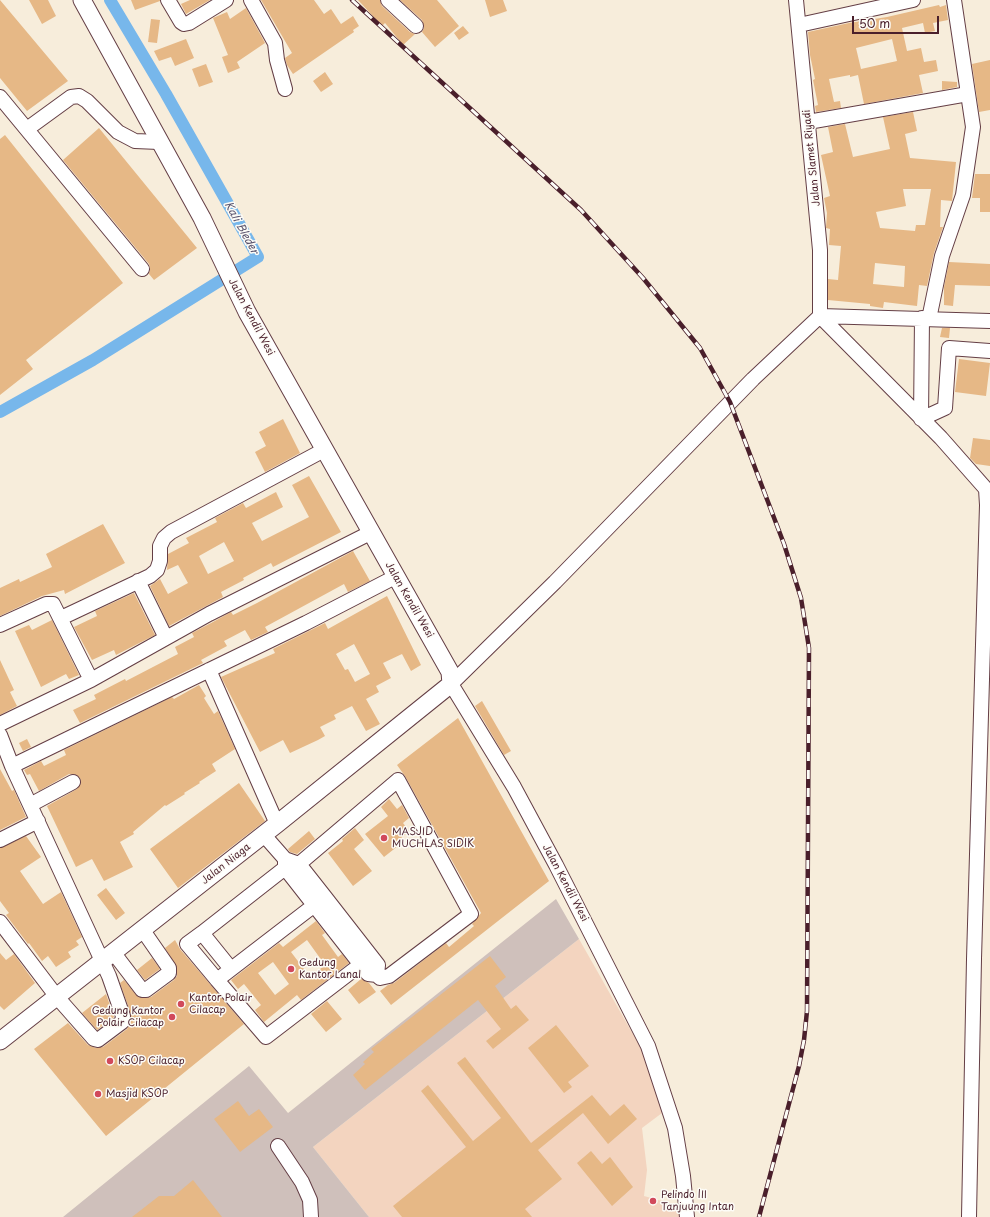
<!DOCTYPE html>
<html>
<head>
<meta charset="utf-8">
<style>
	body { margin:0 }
	#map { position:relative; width:990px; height:1217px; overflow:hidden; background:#f7eddb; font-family:"Playpen Sans",sans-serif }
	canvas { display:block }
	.scale { position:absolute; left:852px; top:16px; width:87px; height:18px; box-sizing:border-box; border:2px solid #4a1f2b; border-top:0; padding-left:5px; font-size:12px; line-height:14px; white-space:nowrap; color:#4a1f2b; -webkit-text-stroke:3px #fdfcf7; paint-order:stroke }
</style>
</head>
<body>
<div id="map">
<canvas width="990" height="1217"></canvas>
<div class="scale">50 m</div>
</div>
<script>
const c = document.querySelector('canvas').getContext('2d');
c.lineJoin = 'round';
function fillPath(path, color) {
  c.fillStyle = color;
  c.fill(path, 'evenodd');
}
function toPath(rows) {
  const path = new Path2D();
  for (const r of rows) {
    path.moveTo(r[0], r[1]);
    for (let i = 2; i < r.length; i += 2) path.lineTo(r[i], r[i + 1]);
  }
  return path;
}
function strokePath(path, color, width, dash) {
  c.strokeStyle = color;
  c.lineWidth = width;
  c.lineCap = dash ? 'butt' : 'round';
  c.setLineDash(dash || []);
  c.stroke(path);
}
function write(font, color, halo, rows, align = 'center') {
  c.font = font + ' "Playpen Sans",sans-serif';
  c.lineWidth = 3;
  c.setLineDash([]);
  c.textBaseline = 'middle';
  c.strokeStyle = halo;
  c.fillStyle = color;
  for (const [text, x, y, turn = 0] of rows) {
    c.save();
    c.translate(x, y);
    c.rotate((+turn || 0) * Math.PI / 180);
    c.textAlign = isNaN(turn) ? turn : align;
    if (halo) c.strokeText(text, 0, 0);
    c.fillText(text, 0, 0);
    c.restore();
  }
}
const built = toPath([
	[579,939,643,1052,662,1113,642,1128,647,1170,644,1196,683,1207,682,1217,369,1217,313,1147]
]);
const industrial = toPath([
	[556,899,579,939,313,1147,369,1217,63,1217,249,1066,288,1113]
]);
const canal = toPath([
	[0,412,93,360,258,257,166,94,110,0]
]);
const building = toPath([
	[0,0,68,81,27,111,0,78],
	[29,0,48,0,56,16,42,24],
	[131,0,160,0,160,1,135,10],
	[190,0,210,0,186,14,181,4],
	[261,0,314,0,324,14,331,9,341,24,353,16,359,26,353,30,354,32,293,74,287,65,285,58,292,53],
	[358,0,380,0,382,6,410,32,415,34,403,45,385,23,382,26],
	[400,0,437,0,459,26,435,47,422,32,424,28,422,20],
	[485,0,503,0,507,11,490,17],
	[939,5,940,7,946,5,948,20,933,23,935,31,925,33,923,23,902,28,907,51,921,48,924,62,936,60,938,71,919,75,923,93,864,104,858,75,850,77,850,75,829,79,834,102,840,101,841,108,816,112,815,106,818,105,813,80,815,79,810,55,808,32,849,23,887,17],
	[892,39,897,61,861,69,856,48],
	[246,8,265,43,237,62,240,68,228,73,222,57,228,55,213,18,227,12,230,19],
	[151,19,160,20,157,43,148,42],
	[463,26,469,33,459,40,454,33],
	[186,39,194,58,175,66,171,57,159,61,154,51],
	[990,60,990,110,979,112,972,64],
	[206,64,213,82,199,87,192,69],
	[325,72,333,84,321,92,313,81],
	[942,81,957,82,957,87,942,90],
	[913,112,917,131,905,134,910,158,956,162,952,201,941,200,940,227,943,227,934,253,927,286,919,285,917,306,884,302,883,308,870,306,870,304,828,300,828,279,838,280,841,246,829,245,830,229,826,228,827,213,824,198,830,196,821,155,833,152,828,127,845,124,853,157,890,149,883,117],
	[903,189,931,189,925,225,916,225,915,231,880,228,876,212,906,206],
	[875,263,905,266,904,287,873,284],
	[99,128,197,248,154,280,149,274,150,268,149,264,63,160],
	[5,135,123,283,26,360,33,369,0,395,0,139],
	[975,174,990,174,990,212,980,212,980,198,972,198],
	[949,262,990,264,990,286,955,285,953,306,944,305,944,287],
	[942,328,950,328,949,338,940,337],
	[959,359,990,363,986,396,955,392],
	[283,419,300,453,265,472,255,452,266,446,259,432],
	[973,438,990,440,990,466,976,464,970,458],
	[309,476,341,532,273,567,271,563,243,578,244,580,221,592,223,597,169,626,150,586,160,579,168,594,188,583,178,565,167,570,168,554,189,543,186,538,217,522,215,518,243,503,246,508,276,492,283,507,252,523,262,541,309,517,292,485],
	[224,542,234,561,208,574,199,556],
	[103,524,125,563,65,594,64,590,42,596,0,616,0,588,19,579,20,582,52,567,46,554],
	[353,551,370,581,348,592,344,584,265,627,268,632,251,640,245,630,224,641,227,646,201,660,203,663,80,723,73,710,96,699,94,695,125,679,126,681,178,654,175,647,194,637,192,633,213,622,231,612,233,615,257,603],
	[134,593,155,635,116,655,114,650,92,660,74,627,97,616,95,611],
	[387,596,421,665,411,671,402,654,383,663,391,678,376,686,379,692,366,699,380,724,366,731,352,706,334,715,336,719,320,727,325,736,318,740,290,753,283,740,260,752,221,677,275,653,273,649,325,623,328,629],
	[354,644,370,674,355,682,348,669,345,670,336,654],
	[52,620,79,675,69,679,66,674,41,687,15,631,29,625,32,630],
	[0,660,14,690,10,692,17,706,0,715],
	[199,685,206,696,204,698,214,714,218,711,235,749,212,764,216,771,199,782,200,783,184,793,185,794,166,806,165,805,133,832,134,834,120,842,133,867,104,881,92,859,76,867,47,806,77,789,81,783,80,778,74,774,69,774,39,791,30,774,27,775,24,770,41,761,44,766,66,755,64,750,172,697,174,699],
	[482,701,511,751,504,755,475,706],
	[458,718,549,881,391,1005,380,991,388,985,394,983,446,943,449,947,474,926,472,924,481,913,405,776,397,765],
	[27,739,31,747,23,751,19,743],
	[0,769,12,791,14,790,26,817,0,830],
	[239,783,265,821,178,888,150,849],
	[389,799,397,809,402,805,409,818,403,823,409,831,400,839,403,842,384,857,365,834,388,816,381,807],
	[355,828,364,840,354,849,372,871,353,886,328,853,343,841,342,839],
	[309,831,315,839,297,854,290,852,288,849],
	[26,836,41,857,20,871,43,904,61,892,82,937,76,941,79,945,68,952,71,957,56,967,48,956,42,961,29,943,28,944,6,915,9,913,0,901,0,848],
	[106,888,125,913,116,920,97,895],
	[316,921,325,933,322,935,338,957,342,954,349,963,301,1000,297,995,264,1022,255,1010,261,1005,244,984,238,989,231,980,279,943,283,947],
	[307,940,325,965,310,977,291,952],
	[273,962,289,984,275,995,258,973],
	[175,940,180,949,244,1024,106,1136,34,1049,68,1023,88,1045,96,1048,103,1047,127,1029,130,1023,131,1014,120,983,124,980,138,997,146,998,151,997,174,980,177,976,177,968,165,948],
	[0,953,6,960,14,954,35,983,4,1010,0,1006],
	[490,956,506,977,495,986,511,1009,516,1005,529,1020,493,1049,486,1041,501,1029,478,1000,365,1090,353,1075,365,1064,363,1062,374,1052,371,1049],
	[152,958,160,969,145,980,137,970],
	[361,979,369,983,376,992,359,1004,348,990],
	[106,994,114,1017,97,1030,82,1013],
	[327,1001,342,1019,326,1032,311,1014],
	[556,1025,589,1066,568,1082,572,1087,564,1093,528,1048],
	[465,1057,531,1143,592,1095,610,1116,624,1104,637,1119,608,1144,583,1113,538,1150,562,1179,525,1209,532,1217,402,1217,393,1206,466,1147,421,1091,428,1085,473,1141,501,1118,457,1063],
	[238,1101,249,1116,259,1109,273,1127,240,1152,214,1119],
	[591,1151,602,1164,610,1157,633,1187,612,1206,577,1163],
	[193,1180,222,1217,132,1217,159,1196,174,1196]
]);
const minor = toPath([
	[168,0,181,22,184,24,189,23,226,0],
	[251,0,275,43,277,60,285,89],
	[388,0,416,26],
	[796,0,820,250,820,316],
	[799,25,913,0],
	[0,97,142,269],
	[808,122,968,94],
	[27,129,71,97,79,96,87,101,118,132,135,141,159,142],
	[820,316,941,438,986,489,987,505,974,959,969,1217],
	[922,318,921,419,945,408,949,348,990,351],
	[929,319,942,256,963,195,973,127,954,0],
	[138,581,166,638],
	[61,618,150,576,157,570,160,561,160,546,164,538,171,532,324,450],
	[0,625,46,604,53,604,91,680],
	[209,670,277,824],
	[0,724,91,680,209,614,370,533],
	[0,735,12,766,109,976,123,1016,122,1022,98,1040,94,1039,57,997,0,922],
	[12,766,306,623,395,577],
	[30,805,73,782],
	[263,834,285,859,299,864,325,897,378,965,377,975],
	[0,840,38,821],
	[285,859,285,868,368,974,377,975,380,978,389,976,471,914,398,780,299,864],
	[325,897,217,980,266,1037,360,965],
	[202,933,187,944,217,980],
	[113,952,142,990,146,990,169,973,169,968,142,929],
	[231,969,202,933,285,868],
	[278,1146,302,1182,310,1200,311,1217],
	[687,1217,683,1176,675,1128,648,1046,556,865,514,787,451,684,555,582,753,379,820,316,990,321]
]);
const major = toPath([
	[0,1041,277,824,451,684,450,672,247,312,202,218,82,0]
]);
const rail = toPath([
	[352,0,581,210,643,278,700,348,730,402,784,544,801,598,809,648,807,1011,804,1040,799,1066,759,1217]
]);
const markers = [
	[384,838,4,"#d1495b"],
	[291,969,4,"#d1495b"],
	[181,1004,4,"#d1495b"],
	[172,1017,4,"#d1495b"],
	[110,1061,4,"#d1495b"],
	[98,1094,4,"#d1495b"],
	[653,1201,4,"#d1495b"]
];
const streetNames = [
	["Jalan Slamet Riyadi",812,158,-96],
	["Jalan Kendil Wesi",251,317,62],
	["Jalan Kendil Wesi",409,600,60],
	["Jalan Niaga",226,864,-38],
	["Jalan Kendil Wesi",565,883,62]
];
const poiNames = [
	["MASJID",392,832],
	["MUCHLAS SIDIK",392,844],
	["Gedung",299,963],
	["Kantor Lanal",299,975],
	["Kantor Polair",189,998],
	["Cilacap",189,1010],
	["Gedung Kantor",164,1011,"right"],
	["Polair Cilacap",164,1023,"right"],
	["KSOP Cilacap",118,1061],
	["Masjid KSOP",106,1094],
	["Pelindo III",661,1195],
	["Tanjuung Intan",661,1207]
];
const waterNames = [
	["Kali Bleder",241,228,61]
];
fillPath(built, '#f3d4bf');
fillPath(industrial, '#cfc0bb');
strokePath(canal, '#77b7eb', 12);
fillPath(building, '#e6b886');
strokePath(minor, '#643e45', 16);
strokePath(major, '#643e45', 19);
strokePath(minor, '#fff', 14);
strokePath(major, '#fff', 17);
strokePath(rail, '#4a1f2b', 4.5);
strokePath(rail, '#fdfcf7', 3, [9]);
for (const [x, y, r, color] of markers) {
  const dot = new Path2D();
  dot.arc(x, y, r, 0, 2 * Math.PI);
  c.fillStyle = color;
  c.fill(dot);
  strokePath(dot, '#fdfcf7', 1.5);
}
write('10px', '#4a1f2b', '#fdfcf7', streetNames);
write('10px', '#4a1f2b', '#fdfcf7', poiNames, 'left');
write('italic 11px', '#5a546e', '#fdfcf7', waterNames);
</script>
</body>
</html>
